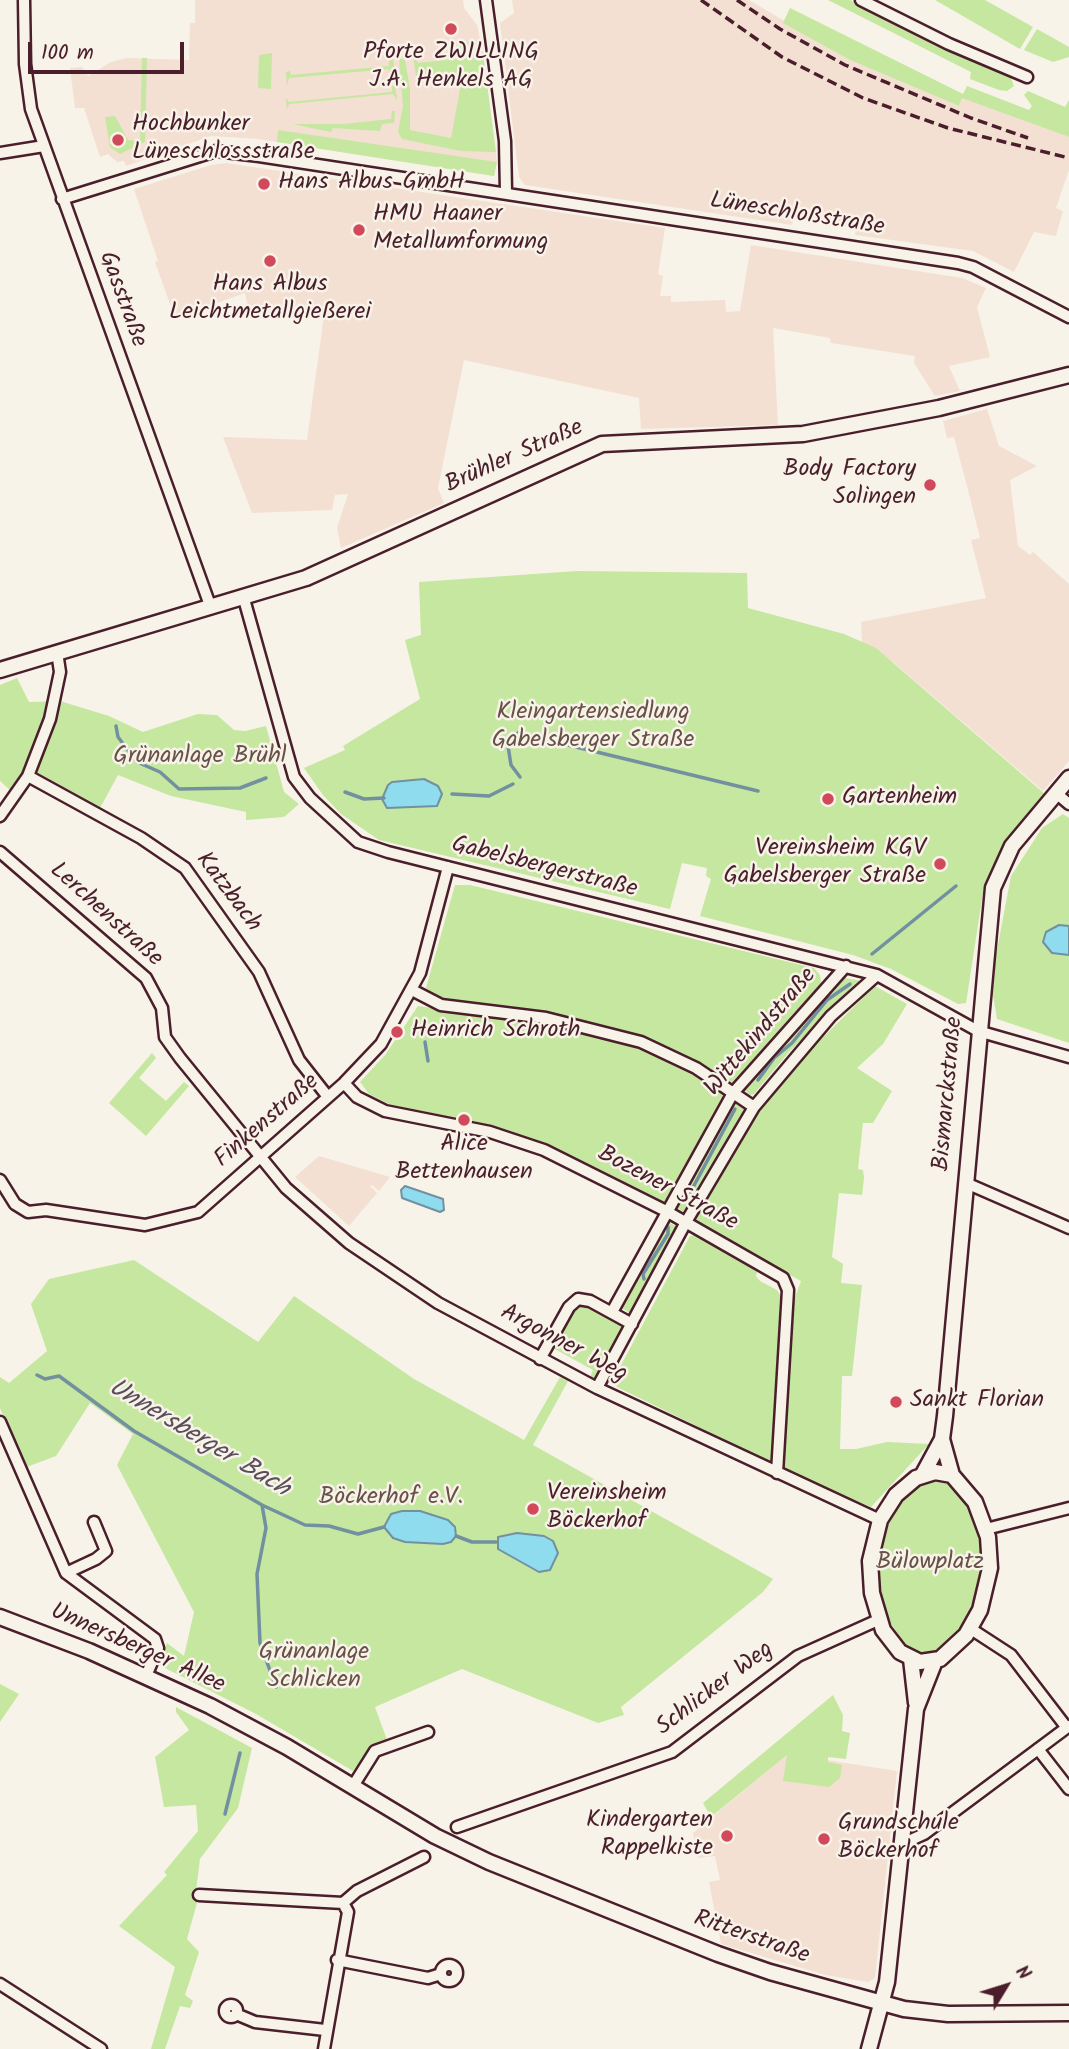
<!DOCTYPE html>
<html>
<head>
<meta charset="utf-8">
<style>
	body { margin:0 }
	#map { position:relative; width:1069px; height:2049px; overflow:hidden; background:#f7f3e8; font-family:Kalam,sans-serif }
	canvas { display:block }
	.north { position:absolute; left:971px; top:1951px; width:70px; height:70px; -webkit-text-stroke:5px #f7f3e8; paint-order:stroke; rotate:52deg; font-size:19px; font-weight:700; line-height:28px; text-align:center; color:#4a1f2b }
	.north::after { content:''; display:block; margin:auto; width:24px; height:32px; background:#4a1f2b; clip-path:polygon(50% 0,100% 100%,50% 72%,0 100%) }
	.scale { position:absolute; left:28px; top:42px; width:156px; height:32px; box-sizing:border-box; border:4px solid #4a1f2b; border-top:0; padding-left:9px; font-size:21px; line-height:24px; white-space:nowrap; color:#4a1f2b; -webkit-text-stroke:5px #f7f3e8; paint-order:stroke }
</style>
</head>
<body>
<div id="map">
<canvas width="1069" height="2049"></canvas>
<div class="north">N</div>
<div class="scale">100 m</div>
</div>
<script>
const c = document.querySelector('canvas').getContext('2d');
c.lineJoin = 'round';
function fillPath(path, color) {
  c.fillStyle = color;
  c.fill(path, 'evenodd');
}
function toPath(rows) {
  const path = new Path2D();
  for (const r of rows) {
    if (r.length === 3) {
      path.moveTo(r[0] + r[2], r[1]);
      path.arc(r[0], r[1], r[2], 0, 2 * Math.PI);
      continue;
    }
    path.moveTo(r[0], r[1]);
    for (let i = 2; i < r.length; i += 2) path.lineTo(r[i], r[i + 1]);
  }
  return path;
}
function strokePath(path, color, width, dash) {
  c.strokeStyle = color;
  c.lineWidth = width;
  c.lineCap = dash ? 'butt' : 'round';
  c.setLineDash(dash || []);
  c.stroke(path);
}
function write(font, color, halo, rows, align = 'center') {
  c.font = font + ' Kalam,sans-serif';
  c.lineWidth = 5;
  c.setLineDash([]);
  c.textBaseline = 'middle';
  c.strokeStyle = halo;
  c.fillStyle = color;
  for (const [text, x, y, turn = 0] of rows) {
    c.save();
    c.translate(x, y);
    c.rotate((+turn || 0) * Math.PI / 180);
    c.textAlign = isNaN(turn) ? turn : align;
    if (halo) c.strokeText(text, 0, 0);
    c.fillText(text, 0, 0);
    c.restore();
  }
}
const built = toPath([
	[195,0,463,0,464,8,477,25,483,53,497,162,494,176,257,139,211,136,126,166,124,161,117,162,108,154,100,157,84,108,75,108,70,68,82,67,88,76,111,62,127,58,189,60,190,23,195,23],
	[512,0,749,0,850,60,959,106,962,97,1069,137,1069,170,1056,208,1063,211,1056,236,1034,232,1014,272,973,251,855,235,856,228,794,218,792,225,525,185,519,177,500,23,514,13],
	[226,163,665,228,658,274,663,276,660,296,671,296,671,302,725,300,726,312,740,311,751,245,962,278,986,288,977,307,990,357,949,366,960,391,935,396,914,363,915,356,831,343,830,338,773,328,778,425,641,429,639,398,464,360,438,488,444,503,341,548,337,528,348,494,335,495,332,510,252,513,223,437,307,440,324,315,248,309,245,293,175,318,155,262,158,261,134,189,211,165],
	[987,409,999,446,1037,466,1010,480,1018,546,1030,555,1033,552,1069,584,1069,761,1043,791,893,662,862,642,861,622,986,598,971,540,980,538,967,486,954,437,947,438,943,421],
	[319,1156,390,1177,379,1191,372,1185,370,1186,377,1193,349,1226,295,1177],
	[788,1754,897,1771,875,1978,868,1982,825,1975,721,1944,709,1882,720,1880,715,1856,698,1858,693,1833]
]);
const green = toPath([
	[828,0,850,0,924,38,1010,76,1014,86,1007,91,999,90,970,79,971,72],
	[935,0,985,0,1033,27,1020,49],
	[790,8,963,94,967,86,1029,110,1032,106,1024,95,1028,91,1065,107,1069,100,1069,137,962,98,959,106,850,60,783,23],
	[1037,29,1069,47,1069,57,1053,62,1024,50],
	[465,40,483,53,496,152,461,151,402,139,398,132,403,106,399,58,405,60,410,88,410,130,451,138,462,79,416,76,413,56,417,56,418,63,460,58,459,46],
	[272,53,271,89,258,88,259,55],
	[142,58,147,58,145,142,120,154,110,147,105,117,115,116,128,140,140,141],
	[393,58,395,75,390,76,389,69,289,78,287,86,286,72,290,71,291,75,389,66,389,59],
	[395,85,397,101,393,94,289,104,287,110,286,98,289,102,392,92,392,86],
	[392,111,395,111,394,123,382,124,380,131,333,128,331,132,293,124,344,124,391,119],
	[278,130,497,162,494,176,277,142],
	[577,571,747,573,748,608,844,634,876,648,1046,795,1004,849,984,886,966,1003,958,1004,891,969,853,955,700,916,711,879,706,876,707,868,682,863,670,909,379,840,341,814,323,795,304,768,345,750,343,746,420,699,405,640,421,635,419,582],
	[17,678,29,702,60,701,109,716,143,732,198,714,217,715,234,730,245,731,266,726,284,792,299,804,284,817,246,820,246,812,171,796,118,775,100,808,28,767,11,791,0,781,0,685],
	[1063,814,1069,818,1069,1043,997,1019,993,995,996,955,1011,876,1042,828],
	[455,885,470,885,814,968,820,975,821,983,730,1085,669,1048,626,1032,548,1014,451,1002,435,997,426,988],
	[845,978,862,981,789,1052,754,1094,750,1095,745,1091,746,1085,810,1010],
	[875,986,907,1004,883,1044,857,1068,892,1091,873,1123,863,1123,858,1169,863,1170,864,1178,862,1195,839,1193,832,1257,843,1264,841,1283,862,1285,852,1376,842,1376,840,1449,856,1449,887,1442,929,1444,871,1507,782,1470,793,1303,801,1281,694,1222,763,1106,813,1047],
	[418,1006,560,1027,630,1044,677,1064,724,1093,664,1204,531,1140,484,1125,389,1104,369,1094,360,1082,385,1055],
	[152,1053,156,1058,139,1078,166,1101,184,1082,189,1086,146,1136,109,1103],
	[735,1103,744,1109,743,1113,684,1212,675,1207],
	[666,1221,679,1228,631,1314,619,1306],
	[695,1235,758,1269,756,1276,760,1281,777,1290,780,1295,774,1458,768,1461,617,1387,613,1380,690,1236],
	[134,1260,258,1342,294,1296,414,1379,524,1440,560,1377,568,1381,533,1445,773,1579,763,1592,621,1707,624,1715,598,1723,462,1669,375,1707,387,1740,371,1748,353,1771,256,1714,159,1665,167,1643,184,1656,194,1612,117,1465,133,1434,90,1403,56,1456,24,1468,0,1408,0,1377,9,1383,47,1351,31,1304,49,1279],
	[586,1303,619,1321,623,1328,594,1378,590,1377,593,1370,553,1348,549,1355,549,1351,575,1308],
	[940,1480,954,1487,973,1515,980,1545,979,1587,961,1630,944,1648,933,1654,918,1655,906,1646,886,1616,879,1594,880,1551,886,1529,903,1498,924,1482],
	[0,1684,19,1694,0,1722],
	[833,1695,843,1715,842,1731,850,1733,846,1759,828,1757,828,1762,842,1765,840,1778,829,1787,783,1781,787,1755,711,1817,703,1803],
	[176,1707,252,1748,238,1808,200,1859,196,1891,200,1892,187,1939,199,1952,185,1995,193,2001,190,2008,180,2006,165,2049,151,2049,175,1967,119,1926,167,1875,164,1872,198,1831,196,1805,164,1807,155,1757,189,1730,176,1712]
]);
const water = toPath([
	[424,779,438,786,442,794,437,806,387,808,382,799,388,785,392,782,424,779],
	[1059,925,1069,926,1069,955,1052,953,1043,942,1046,932,1059,925],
	[405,1186,443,1199,444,1210,440,1212,402,1198,401,1190,405,1186],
	[402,1511,420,1511,448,1520,455,1527,456,1536,451,1542,443,1544,405,1542,393,1538,384,1527,391,1514,402,1511],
	[517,1533,544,1536,553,1541,558,1553,550,1570,539,1572,498,1549,498,1537,517,1533]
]);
const stream = toPath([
	[116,726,118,737,137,762,160,772,179,789,240,788,266,778],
	[520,777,511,765,508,746,510,739,518,733,758,791],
	[345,792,364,799,384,798],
	[452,794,489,796,513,784],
	[872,954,956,886],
	[425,1042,428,1061],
	[758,1080,774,1058,792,1043,827,1000,850,984],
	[690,1193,735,1109],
	[644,1279,643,1274,668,1234,668,1227],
	[37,1375,45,1379,59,1376,134,1431,262,1505,305,1525,329,1526,358,1534,384,1527],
	[262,1505,266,1528,257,1574,260,1643,276,1687],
	[456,1536,472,1542,496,1542],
	[225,1814,240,1753]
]);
const minor = toPath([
	[24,0,25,64,31,109,211,608],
	[486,0,505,141,506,192],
	[861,0,949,44,1027,77],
	[0,153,44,146],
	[62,199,216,151,259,156,958,263,973,267,1069,317],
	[244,599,294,777,310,798,358,842,388,852,877,975,978,1031,1069,1057],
	[28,776,141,838,185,868,259,972,299,1060,328,1097],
	[1056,793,1069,804],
	[0,816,28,776,50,719,60,672,57,652],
	[0,852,146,978,162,1008,165,1037,180,1058,286,1188,349,1243,438,1303,597,1388,880,1520],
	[412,990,441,1005,546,1018,641,1042,696,1068,754,1107],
	[344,1083,357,1097,385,1111,490,1132,544,1150,666,1211,783,1278,788,1290,777,1473],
	[0,1180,15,1204,28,1212,46,1210,145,1225,198,1212,344,1083,381,1044,420,973,448,867],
	[966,1183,1069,1228],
	[612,1312,733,1093,846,966],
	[540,1359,569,1307,578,1299,590,1301,632,1324],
	[597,1388,686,1222,754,1107,831,1016,877,975],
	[0,1422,66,1573,155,1639,158,1648,146,1676],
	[986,1529,1069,1508],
	[66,1573,96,1559,106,1551,94,1522],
	[971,1629,1011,1655,1067,1728],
	[1038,1749,1069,1789],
	[353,1786,375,1751,428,1732],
	[457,1827,672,1752,798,1656,878,1620],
	[902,1844,924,1834,1069,1726],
	[199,1895,343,1903,357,1891,424,1857],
	[337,1960,428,1978,441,1974],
	[449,1973,8],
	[0,1984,101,2049],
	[231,2011,6],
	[236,2014,255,2022,325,2030],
	[324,2049,348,1912,343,1903]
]);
const secondary = toPath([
	[0,670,306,578,602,444,803,434,939,408,1069,375],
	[942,1439,952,1475],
	[935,1472,952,1475,975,1502,988,1537,990,1568,980,1610,966,1635,940,1659,920,1662,900,1652,883,1630,872,1593,870,1561,880,1520,896,1495,916,1478,935,1472],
	[923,1474,942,1439,945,1416,993,888,1012,846,1069,778],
	[0,1617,89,1651,210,1706,287,1747,435,1836,489,1862,718,1954,770,1972,904,2009,948,2014,1069,2013],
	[911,1659,916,1703],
	[869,2049,887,1982,916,1709,935,1661]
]);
const rail = toPath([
	[701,0,782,57,863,98,948,128,1069,158],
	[737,0,780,29,845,65,971,118,1028,138]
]);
const markers = [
	[451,29,7,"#d1495b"],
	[118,140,7,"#d1495b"],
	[264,184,7,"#d1495b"],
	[359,230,7,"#d1495b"],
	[270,261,7,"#d1495b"],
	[930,485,7,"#d1495b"],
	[828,799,7,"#d1495b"],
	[940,864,7,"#d1495b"],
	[397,1032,7,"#d1495b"],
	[464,1120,7,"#d1495b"],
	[896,1402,7,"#d1495b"],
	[533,1509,7,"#d1495b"],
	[727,1836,7,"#d1495b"],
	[824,1839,7,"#d1495b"]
];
const poiNames = [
	["Pforte ZWILLING",451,54,"center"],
	["J.A. Henkels AG",451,82,"center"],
	["Hochbunker",132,126],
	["Lüneschlossstraße",132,154],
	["Hans Albus GmbH",278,184],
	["HMU Haaner",373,216],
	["Metallumformung",373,244],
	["Hans Albus",270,286,"center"],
	["Leichtmetallgießerei",270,314,"center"],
	["Body Factory",916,471,"right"],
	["Solingen",916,499,"right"],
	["Gartenheim",842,799],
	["Vereinsheim KGV",926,850,"right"],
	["Gabelsberger Straße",926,878,"right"],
	["Heinrich Schroth",411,1032],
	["Alice",464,1146,"center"],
	["Bettenhausen",464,1174,"center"],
	["Sankt Florian",910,1402],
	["Vereinsheim",547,1495],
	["Böckerhof",547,1523],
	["Kindergarten",713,1822,"right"],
	["Rappelkiste",713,1850,"right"],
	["Grundschule",838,1825],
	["Böckerhof",838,1853]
];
const streetNames = [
	["Lüneschloßstraße",797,216,9],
	["Gasstraße",121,300,70],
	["Brühler Straße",515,458,-24],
	["Gabelsbergerstraße",544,869,14],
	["Katzbach",227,893,53],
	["Lerchenstraße",105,916,42],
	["Wittekindstraße",762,1033,-50],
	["Bismarckstraße",950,1094,-85],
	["Finkenstraße",268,1122,-41],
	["Bozener Straße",667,1190,28],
	["Argonner Weg",563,1345,28],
	["Unnersberger Allee",137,1650,24],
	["Schlicker Weg",716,1690,-37],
	["Ritterstraße",751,1939,19]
];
const parkNames = [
	["Kleingartensiedlung",593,714],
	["Gabelsberger Straße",593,742],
	["Grünanlage Brühl",200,758],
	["Böckerhof e.V.",391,1499],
	["Bülowplatz",930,1564],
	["Grünanlage",314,1654],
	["Schlicken",314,1682]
];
const waterNames = [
	["Unnersberger Bach",198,1440,31]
];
fillPath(built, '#f3e0d2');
fillPath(green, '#c5e7a0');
fillPath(water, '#8fdcee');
strokePath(water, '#7390a0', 2);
strokePath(stream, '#7390a0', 3.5);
strokePath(minor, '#4a1f2b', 15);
strokePath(secondary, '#4a1f2b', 19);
strokePath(minor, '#f7f3e8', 10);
strokePath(secondary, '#f7f3e8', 14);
strokePath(rail, '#4a1f2b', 3.5, [10, 5]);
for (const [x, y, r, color] of markers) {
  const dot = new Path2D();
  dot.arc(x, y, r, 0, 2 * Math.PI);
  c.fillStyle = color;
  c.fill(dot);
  strokePath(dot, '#f7f3e8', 2.5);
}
write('24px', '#4a1f2b', '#f7f3e8', poiNames, 'left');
write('24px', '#4a1f2b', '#f7f3e8', streetNames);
write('24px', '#695148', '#f7f3e8', parkNames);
write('italic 26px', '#5b4e5c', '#f7f3e8', waterNames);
</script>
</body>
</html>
